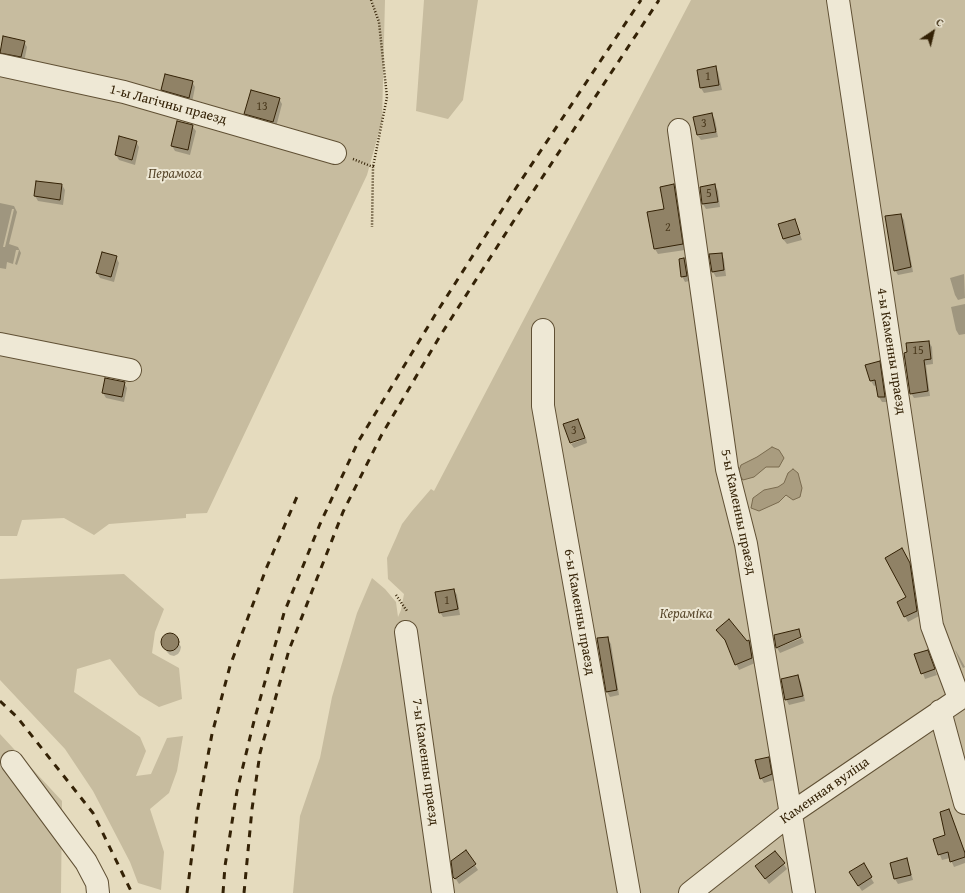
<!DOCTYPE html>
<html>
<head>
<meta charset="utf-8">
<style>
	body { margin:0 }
	#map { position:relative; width:965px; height:893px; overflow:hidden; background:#e5dbbe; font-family:"Gentium Book Plus",serif }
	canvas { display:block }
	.north { position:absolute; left:913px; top:12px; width:40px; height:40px; -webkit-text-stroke:3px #eee8d5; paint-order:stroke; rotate:35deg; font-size:11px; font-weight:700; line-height:16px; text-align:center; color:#342206 }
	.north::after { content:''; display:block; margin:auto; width:14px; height:18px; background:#342206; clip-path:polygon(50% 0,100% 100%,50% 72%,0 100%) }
</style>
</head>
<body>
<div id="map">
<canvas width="965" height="893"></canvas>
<div class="north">С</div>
</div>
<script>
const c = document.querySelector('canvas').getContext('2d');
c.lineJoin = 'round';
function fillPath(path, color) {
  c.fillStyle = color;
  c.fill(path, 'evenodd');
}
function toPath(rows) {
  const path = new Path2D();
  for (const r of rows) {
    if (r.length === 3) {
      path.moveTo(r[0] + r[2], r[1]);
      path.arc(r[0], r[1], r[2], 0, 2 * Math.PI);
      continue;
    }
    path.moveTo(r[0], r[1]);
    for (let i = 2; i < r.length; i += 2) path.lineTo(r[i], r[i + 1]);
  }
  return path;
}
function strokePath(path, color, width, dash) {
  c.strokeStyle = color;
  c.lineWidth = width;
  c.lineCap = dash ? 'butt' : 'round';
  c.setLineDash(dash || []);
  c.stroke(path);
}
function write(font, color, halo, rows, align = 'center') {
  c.font = font + ' "Gentium Book Plus",serif';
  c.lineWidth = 4;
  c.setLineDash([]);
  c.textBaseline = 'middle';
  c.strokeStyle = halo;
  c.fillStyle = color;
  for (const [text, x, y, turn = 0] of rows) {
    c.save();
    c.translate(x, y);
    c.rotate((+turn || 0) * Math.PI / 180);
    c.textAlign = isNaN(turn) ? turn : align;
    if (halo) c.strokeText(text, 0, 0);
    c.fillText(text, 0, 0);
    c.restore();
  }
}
const green = toPath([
	[0,0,385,0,382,121,367,175,207,513,186,514,186,518,109,524,94,535,64,518,22,520,17,536,0,536],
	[424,0,478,0,463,100,448,119,416,111],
	[691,0,965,0,965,893,293,893,300,816,320,758,332,697,357,613,372,578,385,589,396,602,398,617,401,610,404,594,388,579,387,558,396,538,402,524,412,511,431,489,434,491],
	[124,574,164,609,155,632,152,653,179,668,182,699,159,707,139,695,110,659,77,669,74,692,140,737,146,751,136,776,151,774,167,738,183,736,177,771,169,793,150,809,164,852,161,890,138,883,130,862,93,791,65,749,0,680,0,579],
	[0,734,62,801,61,893,0,893]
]);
const water = toPath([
	[772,447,779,450,784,458,779,467,766,467,754,477,743,480,738,473,741,465,757,457,772,447],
	[793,469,798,473,802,488,800,497,793,500,786,495,779,502,759,511,751,508,753,498,764,490,778,487,784,483,788,473,793,469]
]);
const shadow = toPath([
	[24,42,27,47,24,62,4,58,1,53],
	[715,67,718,72,722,90,704,93,701,88,698,70],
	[192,82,195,87,192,103,165,95,162,89],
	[279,99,282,104,276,127,249,119,246,114],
	[712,114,715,120,717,130,698,134,698,135,694,118],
	[192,126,196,131,190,155,175,151,172,146],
	[717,132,718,137,701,140,698,136],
	[136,142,139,147,135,165,119,160,116,155],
	[36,182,62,185,65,190,63,205,38,201,35,196],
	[674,185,677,191,685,250,658,254,655,249,665,210],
	[715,185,718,191,720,207,706,209,703,204],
	[0,203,14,206,17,212,9,244,18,247,21,253,17,265,15,264,19,250,16,250,13,264,7,262,6,269,0,268],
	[12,209,14,209,5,247,3,247],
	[901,215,904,220,913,272,898,275,895,270],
	[795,220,802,240,787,244,783,239,779,225],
	[721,254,724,259,726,276,716,277,713,272,710,255],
	[116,257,119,263,114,282,100,278,97,273],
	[684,259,687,264,689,281,685,282,682,276],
	[964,274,965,298,958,300,955,295,950,278],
	[965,304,965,334,959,335,956,330,951,307],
	[929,342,932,347,933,364,926,365,930,396,914,398,911,393],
	[879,362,882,367,887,402,882,402,879,397,877,385,874,386,871,381],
	[106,379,124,383,127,388,124,402,106,398,103,393],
	[578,420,585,437,571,442],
	[586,438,587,443,574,448,571,444],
	[902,550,912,569,919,616,908,622,905,616,908,598],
	[454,590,457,595,460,615,443,617,440,612],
	[717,630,747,642,749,641,752,647,755,663,739,670,727,643],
	[169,634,176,638,181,647,180,651,178,654,174,656,170,655,167,652,162,643,163,638],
	[607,638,611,644,619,695,610,697,607,692],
	[802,638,804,643,780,653,777,648],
	[955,650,956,651,965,667,963,668,960,662],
	[916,654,930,657,937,675,925,679],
	[798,676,801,682,805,701,789,705,786,699],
	[768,758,771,763,774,780,764,783,761,778],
	[949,811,965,852,965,863,954,867,950,858,942,860,934,840,946,836],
	[466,852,478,870,459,884,454,876],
	[775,852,787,869,769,884,757,867],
	[906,860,909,865,913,880,898,884,895,879],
	[863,865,874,883,862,891,850,873]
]);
const building = toPath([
	[3,36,25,41,21,57,0,53,3,36],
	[716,66,719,85,700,88,697,70,716,66],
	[165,74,193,81,189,98,161,90,165,74],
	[251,90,280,98,273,122,244,114,251,90],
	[712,113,716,132,697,135,693,117,712,113],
	[177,121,193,125,188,150,171,146,177,121],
	[119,136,137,141,132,160,115,155,119,136],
	[36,181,62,184,60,200,34,196,36,181],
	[674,184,683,244,654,249,647,212,664,209,660,187,674,184],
	[715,184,718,202,702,204,700,187,715,184],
	[901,214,911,267,894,271,885,216,901,214],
	[795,219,800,234,783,239,778,224,795,219],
	[102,252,117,256,111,277,96,273,102,252],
	[722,253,724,270,712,272,709,254,722,253],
	[684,258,687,276,681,277,679,259,684,258],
	[929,341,931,359,924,360,928,391,910,394,904,353,907,352,906,343,929,341],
	[880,361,885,397,878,397,875,380,870,381,865,365,880,361],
	[105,378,125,382,122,397,102,393,105,378],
	[578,419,585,438,570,443,563,424,578,419],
	[902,548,910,563,917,611,904,617,897,602,906,597,885,558,902,548],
	[454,589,458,609,439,613,435,592,454,589],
	[729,619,747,641,749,640,752,658,735,665,725,640,716,630,729,619],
	[799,629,801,637,776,648,774,635,799,629],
	[170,642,9],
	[608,637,617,690,606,692,597,638,608,637],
	[928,650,935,669,921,674,914,654,928,650],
	[798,675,803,696,785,700,781,679,798,675],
	[769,757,772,774,760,779,755,760,769,757],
	[949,809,965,853,965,857,950,862,948,852,938,855,933,839,945,835,940,812,949,809],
	[466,850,476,864,455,879,453,877,451,861,466,850],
	[775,851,785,863,765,879,755,866,775,851],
	[907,858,911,875,894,879,890,863,907,858],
	[864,863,872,877,858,886,849,872,864,863]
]);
const path = toPath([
	[371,0,379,22,387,97,373,167],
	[353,159,373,167,372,227],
	[396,595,407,611]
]);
const minor = toPath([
	[838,0,932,626,959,698],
	[0,65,124,92,335,153],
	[679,130,727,469,746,544,804,893],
	[543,330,543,406,629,893],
	[0,344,130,370],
	[406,632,443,893],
	[940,711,965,803],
	[12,762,86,862,97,883,98,893],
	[690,893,790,814,965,695]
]);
const rail = toPath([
	[0,701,17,717,93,813,132,893],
	[187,893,198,808,212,734,230,666,266,569,299,492],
	[223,893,225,866,237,791,254,721,284,613,320,524,358,442,435,315,514,191,641,0],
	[244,893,252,809,260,753,289,650,343,512,381,436,440,336,513,222,659,0]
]);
const numberNames = [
	["1",708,77],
	["13",262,107],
	["3",704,124],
	["5",709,194],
	["2",668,228],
	["15",918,351],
	["3",574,431],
	["1",447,601]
];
const streetNames = [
	["1-ы Лагічны праезд",168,105,15],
	["4-ы Каменны праезд",891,351,81],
	["5-ы Каменны праезд",738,512,78],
	["6-ы Каменны праезд",579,612,80],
	["7-ы Каменны праезд",425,762,82],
	["Каменная вуліца",825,791,-35]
];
const parkNames = [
	["Перамога",175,174],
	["Кераміка",686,614]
];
fillPath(green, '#c7bc9f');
fillPath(water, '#a99c7f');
strokePath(water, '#7a6b4f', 1);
fillPath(shadow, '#0003');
fillPath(building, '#908266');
strokePath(building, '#342206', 1);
strokePath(minor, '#605034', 24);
strokePath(path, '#342206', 2.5, [1, 2]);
strokePath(minor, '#eee8d5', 22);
strokePath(rail, '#342206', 3, [7, 7]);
write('12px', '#4b3a1e', null, numberNames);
write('14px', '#342206', '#eee8d5', streetNames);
write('italic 14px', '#59482c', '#eee8d5', parkNames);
</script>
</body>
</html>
